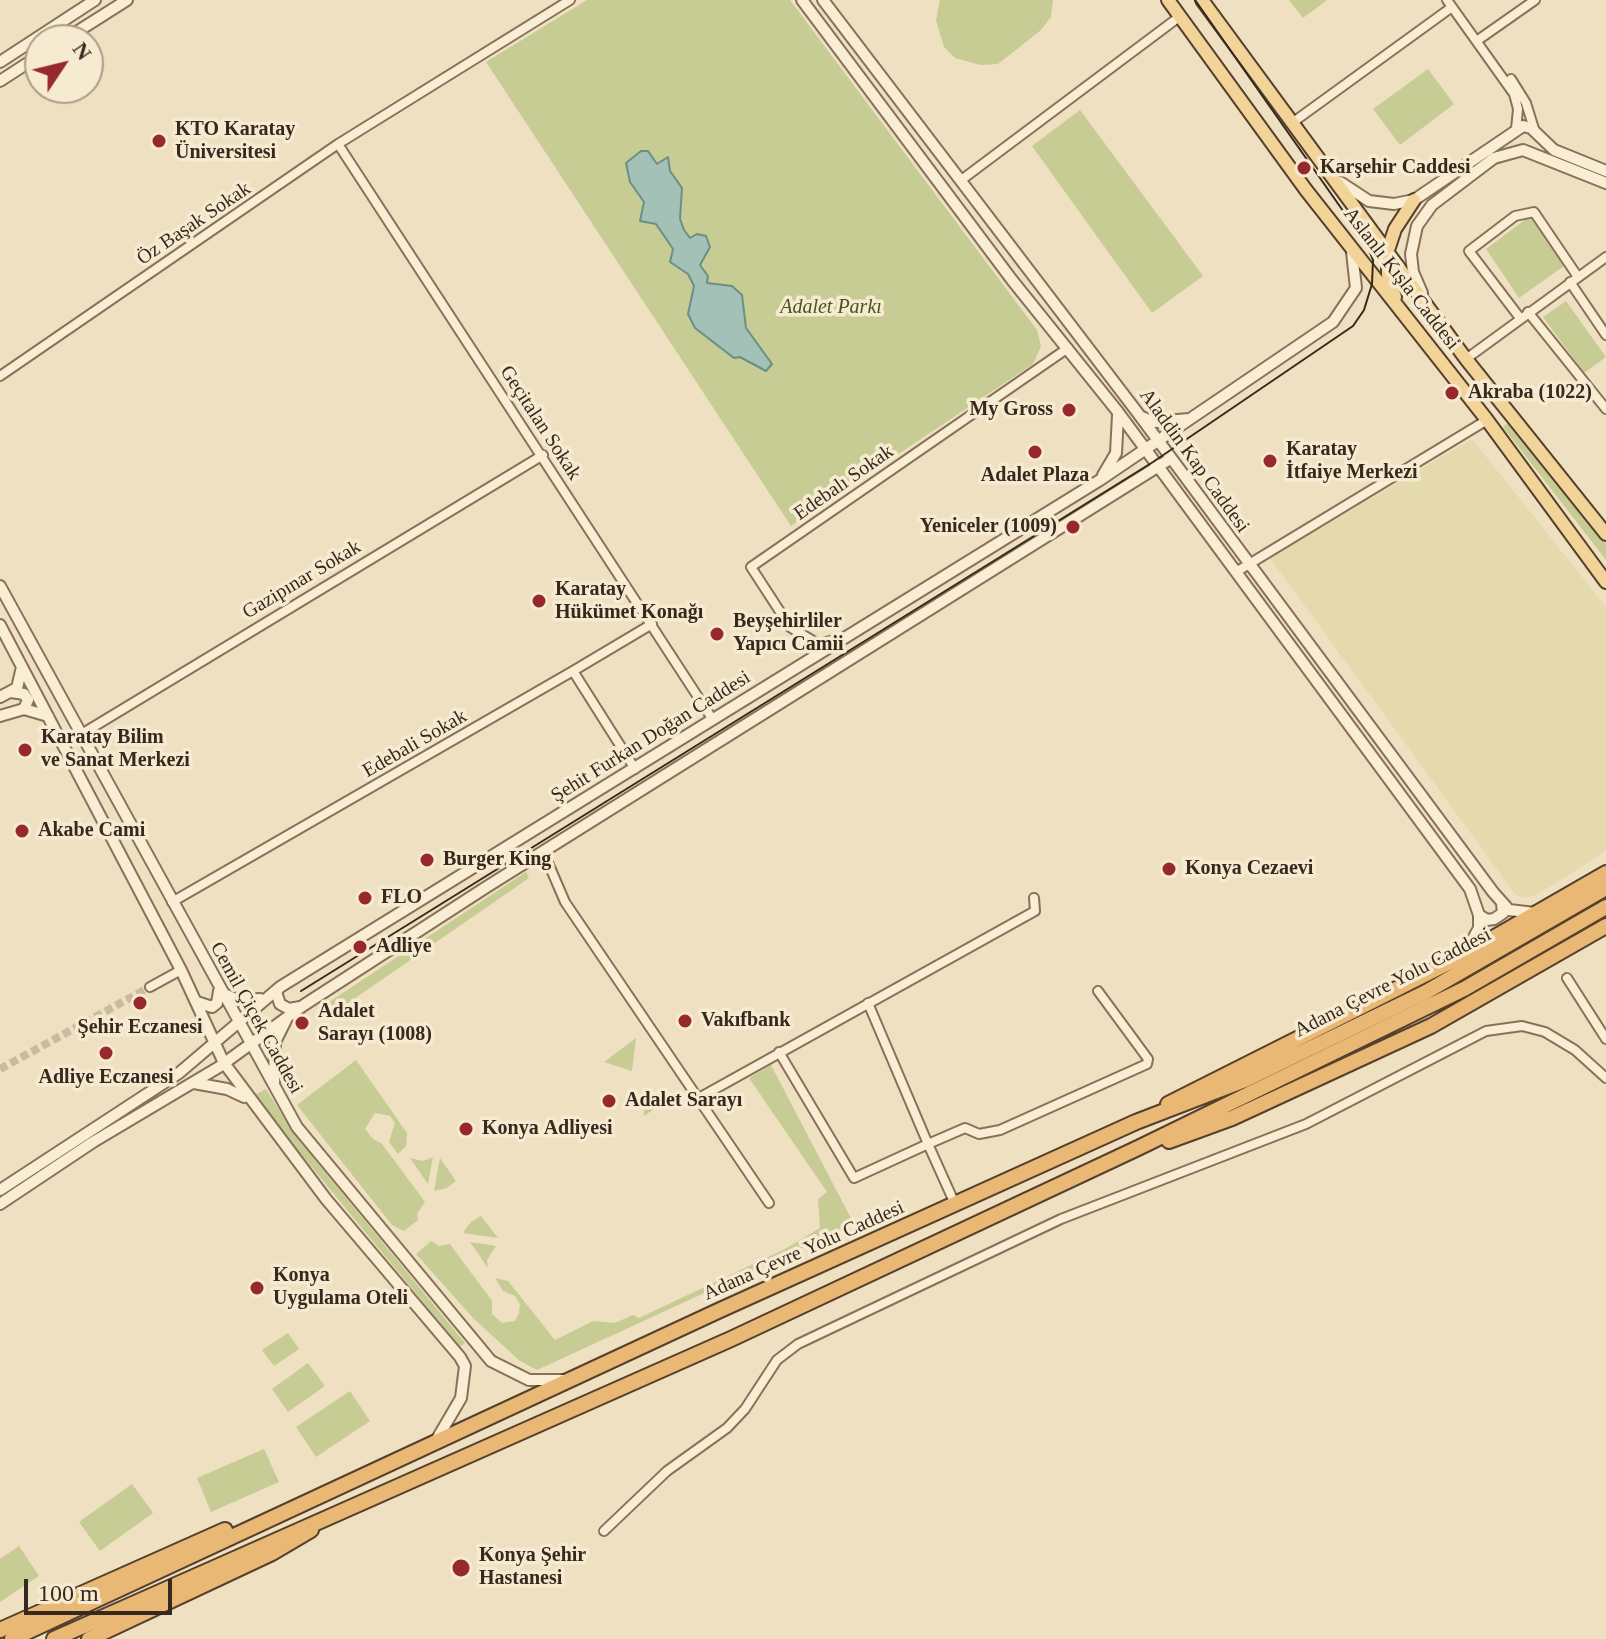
<!DOCTYPE html>
<html>
<head>
<meta charset="utf-8">
<style>
	body { margin:0 }
	#map { position:relative; width:1606px; height:1639px; overflow:hidden; background:#eee0c1; font-family:Georgia,serif }
	canvas { display:block }
	.north { position:absolute; left:24px; top:24px; width:80px; height:80px; box-sizing:border-box; background:#f6ead1; border:2px solid #aa9d89; border-radius:50%; rotate:55deg; font-size:22px; font-weight:700; line-height:32px; text-align:center; color:#37291d }
	.north::after { content:''; display:block; margin:auto; width:28px; height:36px; background:#97282b; clip-path:polygon(50% 0,100% 100%,50% 72%,0 100%) }
	.scale { position:absolute; left:24px; top:1579px; width:148px; height:36px; box-sizing:border-box; border:4px solid #37291d; border-top:0; padding-left:10px; font-size:24px; line-height:28px; white-space:nowrap; color:#37291d; -webkit-text-stroke:6px #f6ead1; paint-order:stroke }
</style>
</head>
<body>
<div id="map">
<canvas width="1606" height="1639"></canvas>
<div class="north">N</div>
<div class="scale">100 m</div>
</div>
<script>
const c = document.querySelector('canvas').getContext('2d');
c.lineJoin = 'round';
function fillPath(path, color) {
  c.fillStyle = color;
  c.fill(path, 'evenodd');
}
function toPath(rows) {
  const path = new Path2D();
  for (const r of rows) {
    path.moveTo(r[0], r[1]);
    for (let i = 2; i < r.length; i += 2) path.lineTo(r[i], r[i + 1]);
  }
  return path;
}
function strokePath(path, color, width, dash) {
  c.strokeStyle = color;
  c.lineWidth = width;
  c.lineCap = dash ? 'butt' : 'round';
  c.setLineDash(dash || []);
  c.stroke(path);
}
function write(font, color, halo, rows, align = 'center') {
  c.font = font + ' Georgia,serif';
  c.lineWidth = 7;
  c.setLineDash([]);
  c.textBaseline = 'middle';
  c.strokeStyle = halo;
  c.fillStyle = color;
  for (const [text, x, y, turn = 0] of rows) {
    c.save();
    c.translate(x, y);
    c.rotate((+turn || 0) * Math.PI / 180);
    c.textAlign = isNaN(turn) ? turn : align;
    if (halo) c.strokeText(text, 0, 0);
    c.fillText(text, 0, 0);
    c.restore();
  }
}
const farmland = toPath([
	[1472,439,1606,607,1606,851,1535,896,1524,898,1515,894,1270,558]
]);
const green = toPath([
	[587,0,790,0,1037,330,1041,346,1033,364,791,526,486,62],
	[940,0,1053,0,1051,17,1041,30,998,64,981,65,955,58,944,47,936,20],
	[1289,0,1327,0,1303,18],
	[1428,69,1454,104,1400,145,1373,109],
	[1080,110,1203,276,1152,313,1032,146],
	[1530,216,1564,266,1519,298,1486,249],
	[1566,301,1606,357,1584,373,1543,317],
	[1507,423,1606,544,1606,560,1503,427],
	[526,872,529,878,338,1010,329,1002],
	[636,1038,632,1071,604,1062],
	[356,1060,407,1133,406,1146,398,1154,389,1142,395,1123,390,1116,375,1113,365,1129,373,1139,382,1144,425,1202,417,1214,418,1220,404,1231,392,1225,297,1105],
	[771,1065,854,1224,537,1370,520,1361,474,1319,416,1254,431,1241,439,1246,450,1244,492,1301,492,1314,502,1323,515,1321,519,1313,520,1304,515,1296,503,1291,495,1278,508,1281,555,1340,593,1321,615,1323,633,1315,639,1318,785,1249,820,1228,818,1199,827,1192,749,1078],
	[266,1089,297,1138,465,1343,460,1347,253,1096],
	[644,1090,656,1095,670,1098,644,1116],
	[433,1157,428,1184,410,1158,423,1161],
	[440,1158,456,1181,447,1188,434,1191],
	[481,1216,498,1238,463,1233,471,1222],
	[470,1242,496,1246,487,1260,488,1268],
	[288,1333,299,1349,274,1366,262,1350],
	[308,1363,325,1386,288,1412,272,1389],
	[350,1391,370,1421,316,1457,296,1427],
	[264,1449,279,1482,211,1512,197,1478],
	[132,1484,153,1513,100,1551,79,1522],
	[19,1546,39,1576,0,1602,0,1559]
]);
const water = toPath([
	[641,151,648,151,657,164,668,157,670,171,682,188,680,219,684,230,690,238,697,234,706,236,710,247,700,265,708,276,707,283,732,286,742,295,746,328,772,364,766,371,740,357,734,358,695,328,688,314,694,286,688,274,670,262,673,249,656,224,640,221,644,202,630,182,626,163,641,151]
]);
const minorTunnel = toPath([
	[0,1069,150,987]
]);
const minor = toPath([
	[1447,0,1514,94,1518,109,1516,129],
	[1478,40,1535,0],
	[1511,79,1526,103,1535,132],
	[1292,123,1452,7],
	[338,144,713,720],
	[960,181,1179,17],
	[1570,282,1606,335],
	[1528,312,1606,409],
	[1520,318,1469,251,1515,216,1534,212,1578,277],
	[1466,359,1606,257],
	[0,376,338,144,570,0],
	[1236,572,1487,420],
	[838,639,818,644,790,627,751,567,1068,348],
	[573,671,652,624],
	[80,735,543,455],
	[543,851,565,902,769,1203],
	[172,902,573,671,635,769],
	[1567,978,1606,1039],
	[150,987,181,970],
	[779,1052,854,1178,928,1144,868,1003],
	[697,1099,1035,911,1034,898],
	[955,1204,928,1144,965,1128,979,1134,1000,1130,1147,1064,1148,1059,1098,991],
	[604,1531,667,1471,727,1428,745,1409,777,1360,798,1344,1061,1219,1306,1124,1486,1031,1522,1026,1545,1032,1575,1050,1606,1078]
]);
const tertiary = toPath([
	[802,0,1012,280,1118,412,1470,889,1479,915,1479,928,1467,950],
	[823,0,1137,412,1493,892,1509,910,1535,913],
	[64,40,127,0],
	[0,62,95,0],
	[0,81,40,55],
	[1340,182,1369,201,1394,204,1414,200,1523,126,1531,128,1554,150,1606,171],
	[1422,293,1413,272,1411,254,1417,226,1432,205,1494,158,1523,150,1606,183],
	[1142,417,1154,422,1189,419],
	[1103,475,1116,453,1118,415],
	[0,586,297,1127,491,1361,529,1380,562,1380],
	[0,625,181,970,224,1063,326,1199,460,1357,465,1366,461,1398,437,1439],
	[11,692,24,694,28,700,24,709],
	[0,697,17,688,22,667],
	[0,716,24,709,48,716],
	[1479,915,1487,920,1494,919,1503,913,1502,903],
	[279,988,276,992,280,1004,289,1009,300,1007],
	[222,993,238,1000,260,999],
	[197,1002,212,1007,217,1003,219,991],
	[194,1083,227,1089,244,1097],
	[274,1085,275,1042,286,1020],
	[0,1190,179,1073,280,987,1100,480,1333,322,1356,288,1352,252],
	[0,1204,93,1142,219,1067,304,1005,488,886,1170,459]
]);
const primary = toPath([
	[1168,0,1306,190,1487,420,1606,582],
	[1202,0,1466,359,1606,534],
	[1395,297,1388,275,1388,250,1395,229,1414,200]
]);
const trunk = toPath([
	[1168,1104,1460,957,1606,873],
	[1169,1141,1232,1118,1431,1026,1606,926],
	[0,1630,225,1530],
	[12,1639,718,1311,1136,1122,1245,1080,1426,992,1606,888],
	[54,1639,731,1339,1138,1148,1464,989,1606,907],
	[89,1639,272,1553,311,1530]
]);
const tram = toPath([
	[301,991,1153,462,1353,326,1364,310,1372,284,1373,260,1367,245,1195,0]
]);
const markers = [
	[159,141,8,"#97282b"],
	[1304,168,8,"#97282b"],
	[1452,393,8,"#97282b"],
	[1069,410,8,"#97282b"],
	[1035,452,8,"#97282b"],
	[1270,461,8,"#97282b"],
	[1073,527,8,"#97282b"],
	[539,601,8,"#97282b"],
	[717,634,8,"#97282b"],
	[25,750,8,"#97282b"],
	[22,831,8,"#97282b"],
	[427,860,8,"#97282b"],
	[1169,869,8,"#97282b"],
	[365,898,8,"#97282b"],
	[360,947,8,"#97282b"],
	[140,1003,8,"#97282b"],
	[685,1021,8,"#97282b"],
	[302,1023,8,"#97282b"],
	[106,1053,8,"#97282b"],
	[609,1101,8,"#97282b"],
	[466,1129,8,"#97282b"],
	[257,1288,8,"#97282b"],
	[461,1568,10,"#97282b"]
];
const poiNames = [
	["KTO Karatay",175,130],
	["Üniversitesi",175,153],
	["Karşehir Caddesi",1320,168],
	["Akraba (1022)",1468,393],
	["My Gross",1053,410,"right"],
	["Karatay",1286,450],
	["İtfaiye Merkezi",1286,473],
	["Adalet Plaza",1035,476,"center"],
	["Yeniceler (1009)",1057,527,"right"],
	["Karatay",555,590],
	["Hükümet Konağı",555,613],
	["Beyşehirliler",733,622],
	["Yapıcı Camii",733,645],
	["Karatay Bilim",41,738],
	["ve Sanat Merkezi",41,761],
	["Akabe Cami",38,831],
	["Burger King",443,860],
	["Konya Cezaevi",1185,869],
	["FLO",381,898],
	["Adliye",376,947],
	["Adalet",318,1012],
	["Sarayı (1008)",318,1035],
	["Vakıfbank",701,1021],
	["Şehir Eczanesi",140,1028,"center"],
	["Adliye Eczanesi",106,1078,"center"],
	["Adalet Sarayı",625,1101],
	["Konya Adliyesi",482,1129],
	["Konya",273,1276],
	["Uygulama Oteli",273,1299],
	["Konya Şehir",479,1556],
	["Hastanesi",479,1579]
];
const streetNames = [
	["Öz Başak Sokak",194,224,-34],
	["Aslanlı Kışla Caddesi",1401,279,52],
	["Geçitalan Sokak",540,423,57],
	["Aladdin Kap Caddesi",1194,461,54],
	["Edebalı Sokak",844,483,-35],
	["Gazipınar Sokak",302,580,-31],
	["Şehit Furkan Doğan Caddesi",651,737,-32],
	["Edebali Sokak",415,744,-30],
	["Adana Çevre Yolu Caddesi",1393,983,-27],
	["Cemil Çiçek Caddesi",256,1018,61],
	["Adana Çevre Yolu Caddesi",804,1251,-24]
];
const parkNames = [
	["Adalet Parkı",831,308]
];
fillPath(farmland, '#e4daae');
fillPath(green, '#c7cc95');
fillPath(water, '#a4c1b7');
strokePath(water, '#6b8f85', 2);
strokePath(minorTunnel, '#c9bba0', 8, [8, 4]);
strokePath(minor, '#887158', 12);
strokePath(tertiary, '#887158', 14);
strokePath(primary, '#553f2d', 16);
strokePath(trunk, '#553f2d', 18);
strokePath(minor, '#f9edd4', 8);
strokePath(tertiary, '#f9edd4', 10);
strokePath(primary, '#f2d498', 12);
strokePath(trunk, '#e8b874', 14);
strokePath(tram, '#37291d', 2);
for (const [x, y, r, color] of markers) {
  const dot = new Path2D();
  dot.arc(x, y, r, 0, 2 * Math.PI);
  c.fillStyle = color;
  c.fill(dot);
  strokePath(dot, '#f6ead1', 3);
}
write('bold 20px', '#37291d', '#f6ead1', poiNames, 'left');
write('20px', '#37291d', '#f6ead1', streetNames);
write('italic 20px', '#495423', '#f6ead1', parkNames);
</script>
</body>
</html>
